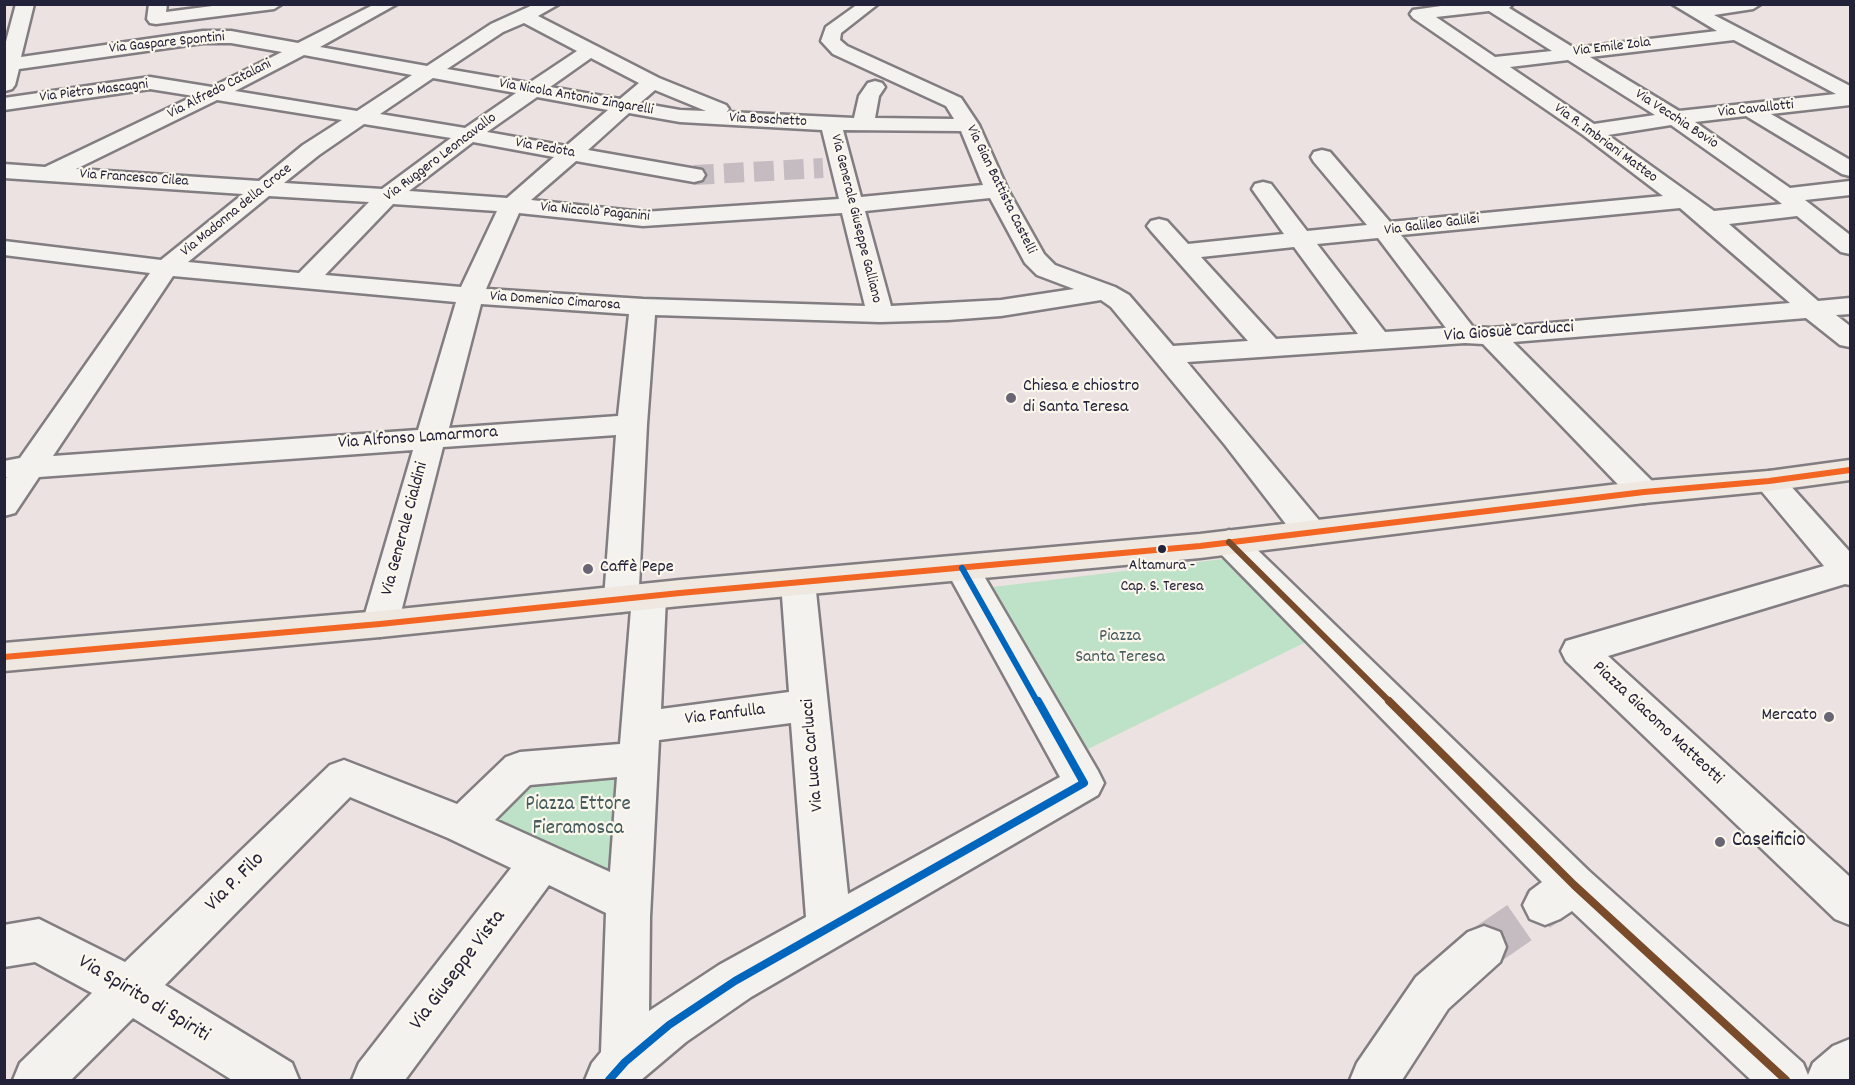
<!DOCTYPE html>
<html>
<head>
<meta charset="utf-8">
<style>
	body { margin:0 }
	#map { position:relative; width:1855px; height:1085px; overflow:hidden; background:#ece2e1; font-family:Dekko,sans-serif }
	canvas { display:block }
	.frame { position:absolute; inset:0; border:6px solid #22223b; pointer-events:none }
</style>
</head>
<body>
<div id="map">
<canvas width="1855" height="1085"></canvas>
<div class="frame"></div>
</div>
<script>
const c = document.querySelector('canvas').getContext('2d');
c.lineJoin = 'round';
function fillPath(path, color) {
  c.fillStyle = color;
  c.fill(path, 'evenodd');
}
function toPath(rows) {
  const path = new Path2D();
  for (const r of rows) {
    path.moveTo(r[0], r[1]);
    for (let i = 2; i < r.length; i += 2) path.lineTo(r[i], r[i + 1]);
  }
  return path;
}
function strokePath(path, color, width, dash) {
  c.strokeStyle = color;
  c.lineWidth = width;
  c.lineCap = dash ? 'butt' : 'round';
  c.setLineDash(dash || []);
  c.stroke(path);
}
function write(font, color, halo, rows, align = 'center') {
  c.font = font + ' Dekko,sans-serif';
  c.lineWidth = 4.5;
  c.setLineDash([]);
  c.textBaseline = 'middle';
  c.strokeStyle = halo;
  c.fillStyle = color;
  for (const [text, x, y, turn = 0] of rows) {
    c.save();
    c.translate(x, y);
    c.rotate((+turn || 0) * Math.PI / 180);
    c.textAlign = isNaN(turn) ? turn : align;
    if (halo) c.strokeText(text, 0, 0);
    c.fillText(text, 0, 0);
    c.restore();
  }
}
const green = toPath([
	[1223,559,1310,640,1088,749,993,587],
	[627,768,620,889,480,822,523,777]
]);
const minorTunnelFar1 = toPath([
	[694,175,823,168]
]);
const minorTunnel = toPath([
	[1484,947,1545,905]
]);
const minor = toPath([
	[16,4,34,4,21,57,203,31,231,31,298,43,375,4,397,4,320,47,427,66,491,24,535,4,559,4,538,16,659,78,726,105,729,109,727,112,854,118,859,96,868,83,875,81,882,83,885,87,879,96,875,118,954,119,946,106,833,54,821,41,826,27,858,4,878,4,841,33,840,40,847,46,961,98,979,125,1008,190,1044,254,1055,265,1115,287,1129,295,1173,346,1248,341,1151,231,1147,226,1151,221,1159,219,1167,221,1188,244,1284,234,1252,189,1255,184,1263,182,1271,184,1307,231,1367,225,1314,162,1311,157,1314,152,1322,150,1330,152,1390,222,1663,196,1583,135,1413,18,1410,14,1413,10,1455,4,1513,4,1509,8,1574,48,1717,31,1672,4,1698,6,1761,4,1753,9,1714,15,1850,86,1850,105,1771,114,1850,160,1850,176,1842,174,1746,116,1695,122,1790,188,1850,181,1850,195,1805,200,1850,235,1850,254,1841,252,1797,216,1729,224,1818,301,1850,298,1850,314,1836,315,1850,326,1850,347,1840,345,1806,318,1513,342,1655,484,1660,492,1655,500,1644,503,1633,500,1483,344,1465,343,1187,362,1323,525,1327,533,1323,541,1311,544,1299,541,1225,445,1111,307,1101,300,1001,316,948,320,880,322,655,315,647,424,639,587,649,584,661,588,666,597,661,709,789,692,781,582,786,573,798,570,810,573,815,582,848,894,1060,777,945,568,950,559,962,556,974,559,1098,771,1104,783,1098,795,751,997,686,1042,641,1080,585,1080,592,1063,601,1052,606,913,549,885,405,1080,352,1080,359,1063,511,868,448,838,350,797,165,985,292,1063,299,1080,232,1080,133,1018,71,1080,13,1080,20,1063,92,993,35,962,4,967,4,925,39,919,125,962,330,765,344,760,457,804,506,757,520,752,620,744,631,609,621,612,609,608,604,599,616,435,443,447,398,624,392,633,380,637,368,633,362,624,413,450,39,477,15,513,4,516,4,480,7,477,4,477,4,461,20,458,150,273,4,255,4,241,161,260,243,194,4,178,4,164,45,167,194,96,150,89,4,110,4,98,150,77,212,87,282,52,231,43,203,43,19,69,15,85,12,89,5,91,4,49,16,4],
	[1489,11,1552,51,1495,57,1436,17,1489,11],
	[524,23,577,51,529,83,447,69,503,32,524,23],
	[1734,40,1836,94,1679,111,1590,57,1734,40],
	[304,55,412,75,357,111,235,91,304,55],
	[591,58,639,83,620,99,550,87,591,58],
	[1568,60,1655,115,1594,124,1510,67,1568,60],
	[433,78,516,93,465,128,380,114,433,78],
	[655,90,706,111,680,110,640,103,655,90],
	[537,97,608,110,566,146,487,132,537,97],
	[217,100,342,120,303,145,259,181,76,169,217,100],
	[629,113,680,122,822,130,839,199,643,212,531,200,576,161,694,182,702,180,705,175,702,170,588,150,629,113],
	[364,124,451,138,382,189,284,183,319,155,364,124],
	[1671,125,1777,200,1782,204,1714,211,1608,135,1671,125],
	[843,130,961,131,983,185,861,197,843,130],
	[473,142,554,157,507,198,409,191,473,142],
	[269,196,369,202,299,273,188,262,269,196],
	[990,198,1025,263,1037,275,1074,289,1001,300,891,306,865,211,990,198],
	[393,204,497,211,461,287,325,275,393,204],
	[1680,208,1790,303,1491,328,1473,327,1401,235,1680,208],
	[519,213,643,226,842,213,865,306,643,299,486,289,519,213],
	[1378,238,1446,328,1385,332,1317,244,1378,238],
	[1294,247,1358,334,1276,339,1201,257,1294,247],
	[173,276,456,302,418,430,53,456,173,276],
	[481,304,629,314,618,416,449,428,481,304],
	[791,723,806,917,719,965,649,1011,650,917,659,740,791,723],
	[617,777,610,872,495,820,530,785,617,777],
	[149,4,167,4,166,12,228,4,282,4,274,9,156,24,150,23,147,19,149,4],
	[1769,471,1780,474,1850,552,1850,585,1845,584,1608,656,1850,877,1850,925,1835,919,1566,661,1561,651,1566,641,1824,566,1753,481,1758,474,1769,471],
	[1229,530,1241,534,1589,871,1803,1063,1808,1075,1813,1063,1833,1046,1850,1039,1850,1080,1751,1080,1572,911,1560,919,1545,925,1530,919,1523,905,1530,891,1542,882,1217,550,1213,542,1217,534,1229,530],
	[1484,926,1500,932,1506,947,1500,962,1448,1009,1402,1080,1350,1080,1357,1063,1416,977,1468,932,1484,926]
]);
const major = toPath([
	[1850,460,1850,480,1769,491,1644,503,1200,558,680,606,380,637,4,671,4,643,380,611,680,580,1200,534,1644,481,1769,471,1850,460]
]);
const bus1 = toPath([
	[4,657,380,624,680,593,1200,546,1644,492,1769,481,1850,470]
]);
const bus2Far1 = toPath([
	[1229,542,1391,703]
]);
const bus2 = toPath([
	[1389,701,1574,885,1786,1080]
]);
const bus3Far1 = toPath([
	[962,568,1038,703]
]);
const bus3 = toPath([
	[609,1080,625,1062,669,1025,735,981,1084,783,1038,701]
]);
const markers = [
	[1011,398,6,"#696575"],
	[1162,549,5,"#22223b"],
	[588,569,6,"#696575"],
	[1829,717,6,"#696575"],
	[1720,842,6,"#696575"]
];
const farStreetnames = [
	["Via Gaspare Spontini",167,44,-6],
	["Via Emile Zola",1612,48,-7],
	["Via Alfredo Catalani",220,90,-27],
	["Via Pietro Mascagni",94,92,-7],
	["Via Nicola Antonio Zingarelli",576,98,10],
	["Via Cavallotti",1756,110,-6],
	["Via Vecchia Bovio",1676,120,33],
	["Via Boschetto",768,121,3],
	["Via R. Imbriani Matteo",1605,144,36],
	["Via Pedota",545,149,10],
	["Via Ruggero Leoncavallo",441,158,-37],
	["Via Francesco Cilea",134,179,4],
	["Via Gian Battista Castelli",1000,190,64],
	["Via Madonna della Croce",237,211,-39],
	["Via Niccolò Paganini",595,213,5],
	["Via Generale Giuseppe Galliano",855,219,76],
	["Via Galileo Galilei",1432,226,-7],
	["Via Domenico Cimarosa",555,302,4]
];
const busNames = [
	["Altamura -",1162,567],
	["Cap. S. Teresa",1162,588]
];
const streetNames = [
	["Via Giosuè Carducci",1509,333,-4],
	["Via Alfonso Lamarmora",418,439,-4],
	["Via Generale Cialdini",406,529,-75],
	["Via Fanfulla",725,716,-7],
	["Piazza Giacomo Matteotti",1657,724,43],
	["Via Luca Carlucci",814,755,-95]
];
const poiNames = [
	["Chiesa e chiostro",1023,388],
	["di Santa Teresa",1023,409],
	["Caffè Pepe",600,569],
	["Mercato",1817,717,"right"]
];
const parkNames = [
	["Piazza",1120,638],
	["Santa Teresa",1120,659]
];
const nearParknames = [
	["Piazza Ettore",578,806],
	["Fieramosca",578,830]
];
const nearPoinames = [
	["Caseificio",1732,842]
];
const nearStreetnames = [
	["Via P. Filo",236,883,-45],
	["Via Giuseppe Vista",459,971,-53],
	["Via Spirito di Spiriti",143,1000,31]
];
fillPath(green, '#bee2c7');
strokePath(minorTunnelFar1, '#c4bcc0', 20, [20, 10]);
strokePath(minorTunnel, '#c4bcc0', 43, [43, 22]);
strokePath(minor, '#817d81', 5);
strokePath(major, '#817d81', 5);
fillPath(minor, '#f4f2ef');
fillPath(major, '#eee8e0');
strokePath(bus1, '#f26522', 6);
strokePath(bus2Far1, '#7a4b2a', 6);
strokePath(bus2, '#7a4b2a', 8);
strokePath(bus3Far1, '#0065bd', 6);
strokePath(bus3, '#0065bd', 8);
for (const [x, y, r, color] of markers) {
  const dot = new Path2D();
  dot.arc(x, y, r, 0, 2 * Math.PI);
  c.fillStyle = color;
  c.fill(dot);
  strokePath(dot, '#fbf7ec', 2);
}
write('15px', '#22223b', '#fbf7ec', farStreetnames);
write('16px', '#22223b', '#fbf7ec', busNames);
write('18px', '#22223b', '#fbf7ec', streetNames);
write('18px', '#22223b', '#fbf7ec', poiNames, 'left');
write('18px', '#465c5e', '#fbf7ec', parkNames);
write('21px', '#465c5e', '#fbf7ec', nearParknames);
write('21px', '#22223b', '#fbf7ec', nearPoinames, 'left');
write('21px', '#22223b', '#fbf7ec', nearStreetnames);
</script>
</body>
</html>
